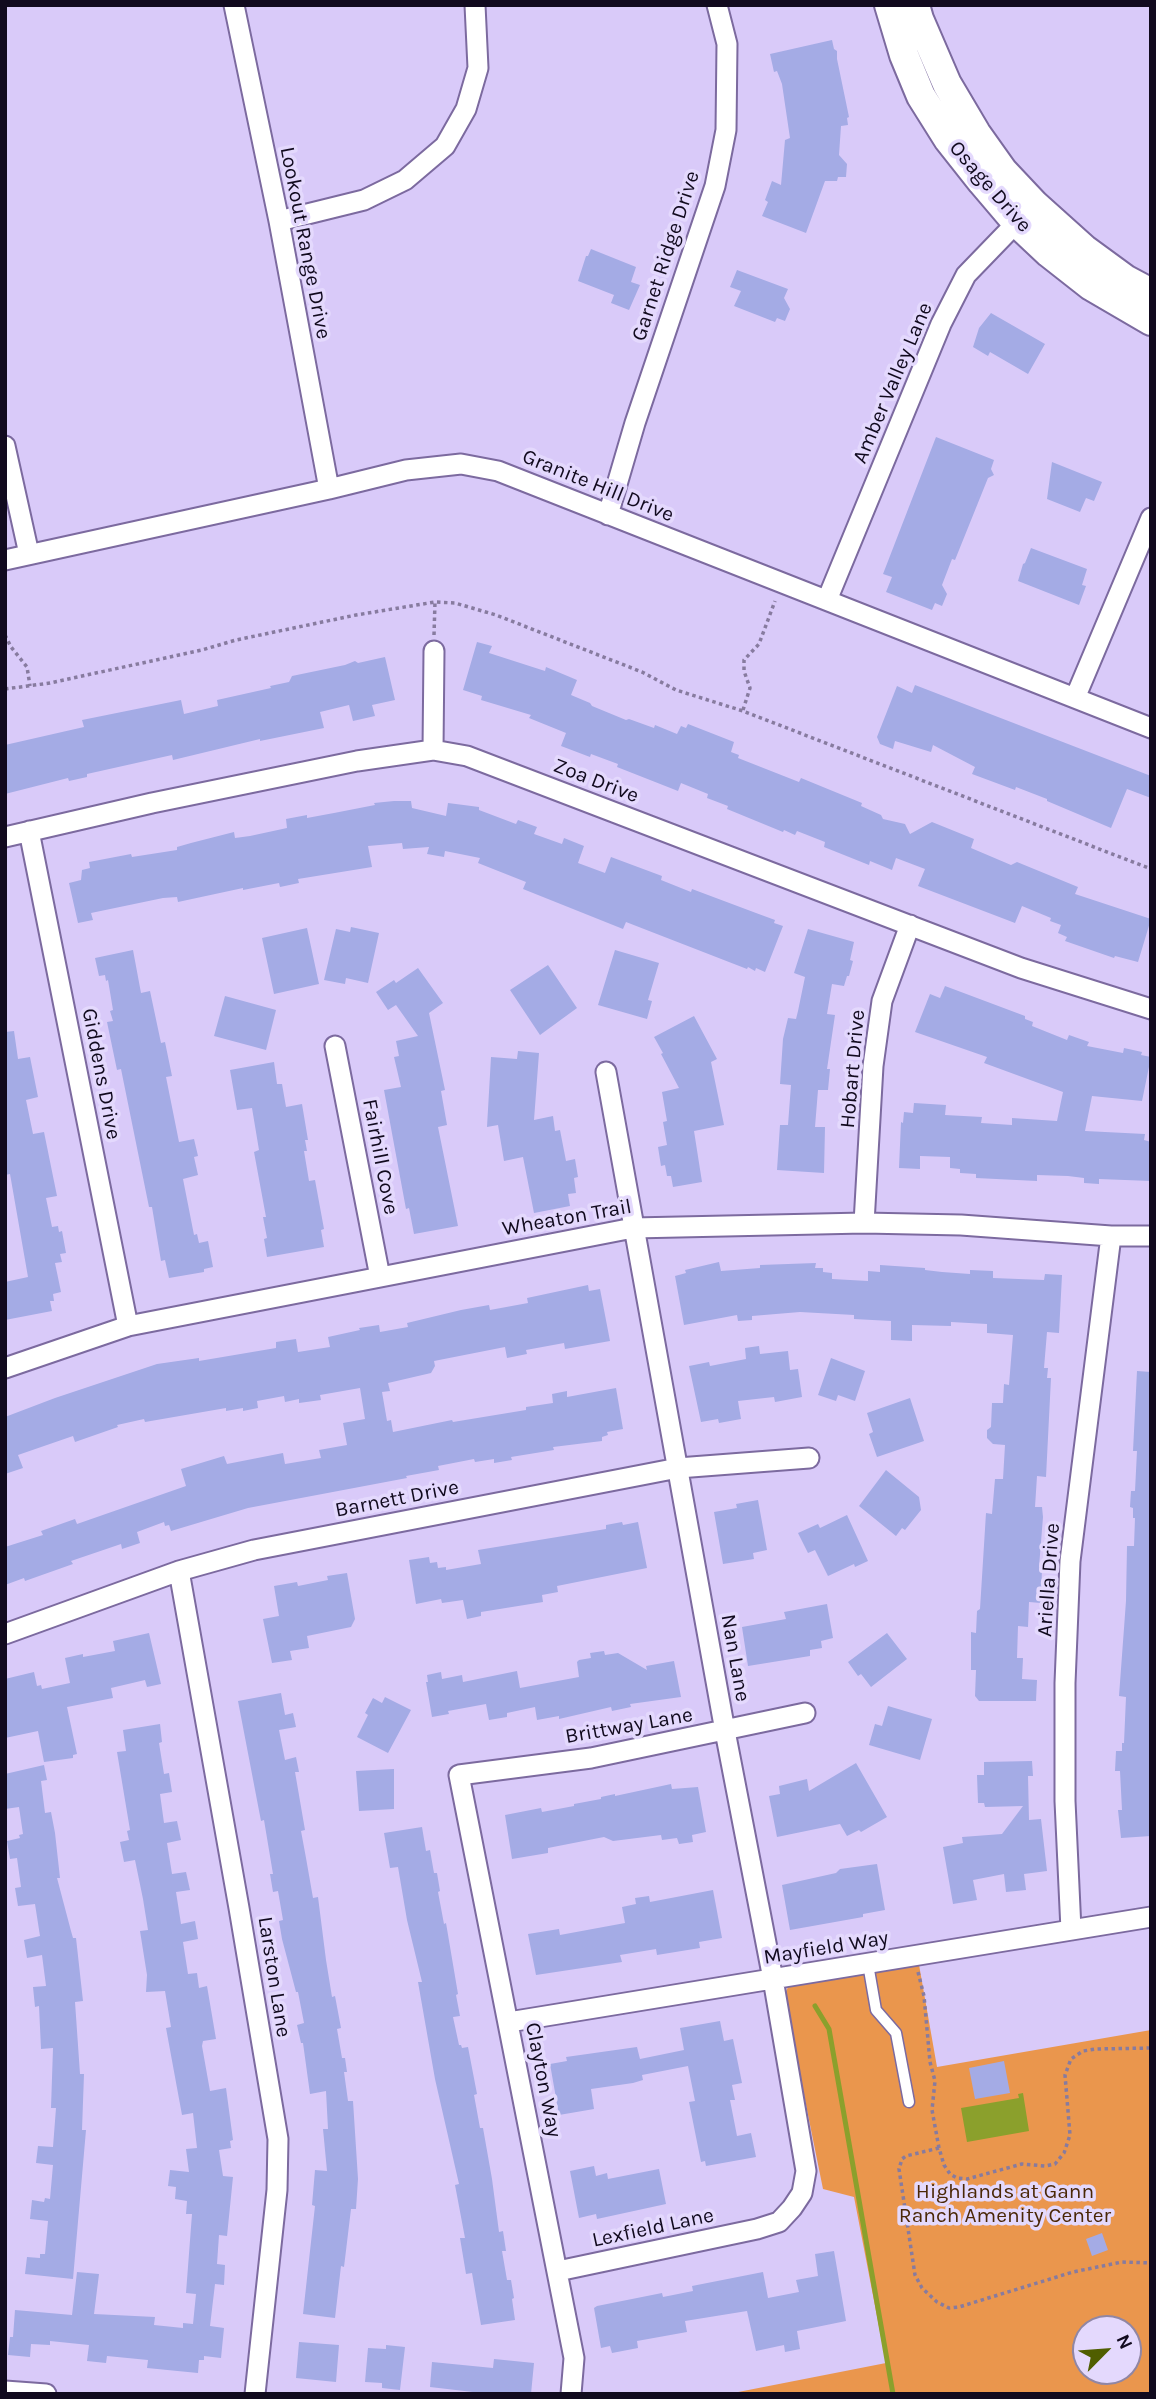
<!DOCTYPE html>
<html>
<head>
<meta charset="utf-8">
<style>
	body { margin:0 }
	#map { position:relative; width:1156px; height:2399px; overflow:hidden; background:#d9caf9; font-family:Karla,sans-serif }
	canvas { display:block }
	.frame { position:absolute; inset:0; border:7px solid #110a1e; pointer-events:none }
	.north { position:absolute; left:1072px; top:2315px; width:70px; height:70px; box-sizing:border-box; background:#e4d9fd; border:2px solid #9086a4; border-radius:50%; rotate:65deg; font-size:19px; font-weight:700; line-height:28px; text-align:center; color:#110a1e }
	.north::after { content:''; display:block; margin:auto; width:24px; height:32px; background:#505e00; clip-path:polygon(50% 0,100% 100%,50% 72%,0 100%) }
</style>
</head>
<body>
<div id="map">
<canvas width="1156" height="2399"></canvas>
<div class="frame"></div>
<div class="north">N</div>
</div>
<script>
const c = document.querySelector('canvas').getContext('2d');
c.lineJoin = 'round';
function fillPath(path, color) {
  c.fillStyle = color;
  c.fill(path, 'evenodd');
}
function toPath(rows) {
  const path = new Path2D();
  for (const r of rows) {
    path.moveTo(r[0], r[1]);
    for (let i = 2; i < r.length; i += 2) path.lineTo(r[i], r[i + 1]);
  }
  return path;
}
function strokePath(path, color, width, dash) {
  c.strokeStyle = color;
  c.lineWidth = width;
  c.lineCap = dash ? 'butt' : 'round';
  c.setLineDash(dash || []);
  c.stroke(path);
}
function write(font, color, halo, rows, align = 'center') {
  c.font = font + ' Karla,sans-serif';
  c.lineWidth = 7;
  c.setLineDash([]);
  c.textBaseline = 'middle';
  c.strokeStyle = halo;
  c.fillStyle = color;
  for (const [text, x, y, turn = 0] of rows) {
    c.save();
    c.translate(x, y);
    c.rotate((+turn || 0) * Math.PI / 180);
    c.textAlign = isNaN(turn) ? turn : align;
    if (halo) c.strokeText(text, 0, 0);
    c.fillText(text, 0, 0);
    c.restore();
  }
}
const green = toPath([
	[918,1959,937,2067,1151,2030,1151,2394,728,2394,886,2363,854,2197,823,2189,784,1996,788,1987,797,1982],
	[1086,2329,1128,2329,1128,2371,1086,2371]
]);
const water = toPath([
	[1023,2093,1029,2131,967,2142,961,2108,1019,2098,1018,2094]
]);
const stream = toPath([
	[815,2006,829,2029,893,2394]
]);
const building = toPath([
	[832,40,834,49,837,51,837,59,849,117,847,118,848,125,841,126,839,155,847,164,846,177,838,177,837,181,825,181,806,233,762,216,768,202,765,200,772,181,781,185,785,140,790,138,782,84,777,71,774,72,770,54],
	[591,249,636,267,631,282,640,285,629,310,611,303,614,295,578,281,586,256,588,256],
	[737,270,788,289,784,298,790,309,785,321,777,318,775,322,734,306,741,291,730,287],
	[991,313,1045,344,1028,374,990,352,988,356,973,347,979,328],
	[936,437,994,460,991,469,994,475,988,478,955,560,952,559,942,585,947,594,942,606,935,603,932,610,886,592,892,577,883,574],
	[1052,462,1102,482,1094,501,1086,498,1080,512,1047,499],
	[1031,548,1087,569,1082,585,1086,586,1079,605,1018,581,1023,564,1025,563],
	[477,642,492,646,489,653,545,671,546,667,577,680,571,695,590,703,592,706,626,720,629,719,654,728,655,725,677,734,681,726,686,728,688,724,734,742,731,752,739,755,738,758,799,782,801,778,862,803,861,806,881,815,883,819,905,824,910,834,932,822,974,839,971,848,1011,865,1017,862,1078,887,1075,894,1151,919,1138,962,1115,956,1114,958,1065,941,1067,937,1058,933,1061,925,1050,921,1051,918,1022,906,1015,923,918,886,925,869,896,858,892,870,870,861,869,865,824,847,825,842,797,831,795,835,784,830,783,832,727,809,728,806,707,798,708,794,681,783,678,791,617,767,618,764,591,754,590,757,561,746,566,733,529,718,531,715,481,700,482,696,463,690],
	[385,657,395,700,372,705,375,716,353,721,349,705,320,712,324,728,260,741,260,739,173,760,172,755,87,774,87,777,69,781,68,778,5,794,5,745,84,727,82,720,181,700,184,714,218,706,217,700,271,688,270,686,289,682,292,676,345,665,355,661,358,663],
	[915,685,1151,776,1151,798,1127,789,1111,828,1047,801,1047,799,1016,787,1015,790,972,774,975,767,933,745,931,752,895,741,893,749,880,744,877,737,897,686,912,693],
	[394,801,411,801,412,808,446,816,448,803,479,807,479,810,516,824,518,820,537,827,534,834,562,844,564,838,584,846,578,863,605,873,611,857,662,876,661,880,691,892,692,889,756,913,775,920,774,923,783,926,765,972,756,968,755,971,748,967,747,969,626,922,623,929,523,889,526,882,478,863,480,858,445,851,444,857,427,854,429,847,403,849,402,843,368,846,372,867,298,879,299,883,280,887,279,883,243,890,243,888,178,902,177,897,163,898,91,913,93,920,78,923,69,883,81,880,82,870,90,868,89,862,131,854,132,857,177,850,177,847,191,843,234,832,235,838,250,836,287,828,286,819,307,815,307,818,334,813,375,805,374,803],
	[351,927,379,933,368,983,346,978,345,984,324,980,336,929,350,932],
	[307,928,319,984,274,994,262,938],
	[808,929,854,942,850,960,853,961,849,976,847,976,844,986,832,984,827,1014,835,1015,827,1069,830,1069,828,1090,818,1090,815,1127,825,1127,824,1173,777,1170,780,1125,788,1125,791,1085,780,1084,783,1039,788,1018,796,1019,798,1011,805,977,794,973],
	[133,950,141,993,150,991,161,1043,165,1042,172,1076,166,1077,179,1142,194,1139,198,1156,194,1157,198,1175,183,1179,194,1235,197,1234,199,1243,208,1241,213,1267,204,1269,204,1272,169,1278,165,1260,161,1261,152,1207,149,1207,121,1069,117,1070,107,1022,113,1021,110,1011,113,1010,108,980,106,981,105,975,99,976,95,958],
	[615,950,659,963,648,1000,652,1001,647,1019,598,1005],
	[548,965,577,1008,540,1035,510,990],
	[418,968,443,1003,429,1013,445,1090,441,1091,447,1125,438,1127,458,1226,414,1234,409,1208,406,1209,384,1090,401,1087,394,1057,399,1056,396,1041,418,1036,396,1005,388,1010,376,992,394,980,396,983],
	[945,986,1025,1016,1025,1019,1033,1022,1032,1026,1067,1040,1069,1035,1089,1042,1087,1046,1123,1053,1124,1048,1142,1052,1141,1055,1151,1057,1142,1101,1092,1096,1085,1131,1145,1134,1144,1140,1151,1142,1151,1181,1099,1179,1099,1184,1084,1183,1084,1178,1068,1176,1037,1175,1037,1181,976,1178,976,1174,960,1173,960,1169,950,1168,950,1157,920,1156,920,1169,899,1168,901,1122,903,1123,904,1112,913,1113,914,1103,946,1105,945,1115,982,1117,981,1123,1012,1125,1012,1118,1057,1121,1063,1092,984,1063,987,1057,915,1032,930,994,940,998],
	[225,996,276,1010,266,1050,214,1036],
	[694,1016,717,1059,711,1062,724,1125,694,1131,702,1182,673,1187,671,1176,667,1176,665,1165,661,1166,658,1147,667,1145,663,1122,667,1121,662,1092,679,1088,661,1054,663,1053,654,1037],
	[14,1031,18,1059,30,1057,38,1097,26,1100,33,1134,44,1132,57,1196,46,1198,52,1227,58,1226,59,1232,62,1231,66,1253,60,1254,62,1262,55,1263,61,1292,53,1294,54,1301,50,1301,52,1311,5,1320,5,1282,28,1277,10,1174,5,1175,5,1032],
	[518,1051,539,1053,534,1120,553,1116,555,1131,560,1130,566,1161,575,1159,578,1177,574,1178,576,1193,568,1194,570,1206,534,1213,523,1157,504,1161,498,1125,487,1127,491,1057,517,1059],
	[274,1062,277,1084,282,1084,286,1107,302,1104,308,1140,305,1140,307,1151,304,1151,309,1181,315,1180,324,1229,321,1230,324,1247,267,1257,264,1239,267,1238,263,1217,266,1217,254,1152,259,1150,252,1108,237,1110,230,1070],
	[719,1262,721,1271,760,1268,760,1265,816,1263,815,1268,823,1268,823,1272,832,1273,832,1279,868,1281,868,1271,880,1272,880,1265,925,1268,925,1270,942,1272,970,1274,970,1270,993,1271,993,1278,1044,1280,1045,1274,1062,1275,1059,1333,1047,1332,1044,1368,1048,1368,1047,1378,1051,1378,1046,1477,1037,1476,1035,1507,1042,1507,1043,1517,1039,1567,1042,1567,1041,1603,1029,1602,1028,1627,1018,1626,1017,1658,1023,1658,1022,1679,1037,1680,1036,1701,979,1701,975,1696,976,1670,971,1670,971,1632,976,1633,977,1611,980,1609,986,1513,992,1514,995,1479,1003,1479,1005,1445,993,1444,987,1438,987,1430,991,1427,992,1403,1003,1403,1004,1384,1009,1385,1013,1335,987,1333,987,1324,951,1322,951,1326,912,1325,912,1341,891,1340,891,1321,854,1319,854,1315,800,1312,752,1316,752,1320,738,1321,737,1315,684,1325,675,1276,686,1273,685,1270],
	[588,1285,589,1291,600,1289,610,1341,565,1349,564,1343,526,1350,527,1354,507,1358,505,1347,434,1361,435,1366,431,1373,388,1383,390,1391,382,1392,387,1421,391,1420,393,1432,452,1420,453,1422,526,1410,526,1407,553,1403,552,1394,567,1391,567,1397,616,1388,623,1429,607,1432,608,1435,602,1437,602,1441,553,1447,554,1450,511,1457,512,1460,494,1463,494,1459,475,1462,474,1459,438,1466,439,1470,406,1476,407,1478,248,1508,171,1531,169,1525,165,1526,164,1522,137,1532,140,1543,122,1549,121,1544,71,1561,73,1564,25,1581,24,1578,5,1585,5,1547,43,1535,41,1531,75,1519,77,1524,186,1486,181,1469,224,1456,227,1464,283,1453,285,1464,321,1458,319,1450,347,1445,343,1423,365,1419,360,1388,320,1395,321,1400,299,1403,299,1399,285,1402,284,1396,257,1401,258,1408,243,1411,243,1408,226,1411,226,1408,145,1422,144,1419,117,1425,118,1427,75,1442,73,1436,18,1455,23,1468,5,1474,5,1417,55,1398,157,1364,199,1358,199,1361,276,1348,276,1342,296,1339,298,1352,330,1347,328,1337,360,1330,359,1328,379,1325,380,1332,408,1327,407,1323,461,1310,489,1305,490,1310,528,1303,527,1298],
	[759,1346,760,1354,788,1351,790,1370,798,1369,802,1397,775,1402,774,1397,738,1401,741,1419,719,1423,718,1419,701,1422,689,1366,709,1362,710,1366,746,1359,745,1348],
	[831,1358,865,1371,855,1401,838,1395,836,1401,818,1395],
	[1137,1371,1151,1372,1151,1836,1121,1838,1118,1810,1122,1810,1120,1771,1115,1771,1116,1751,1122,1751,1122,1743,1124,1743,1126,1697,1119,1696,1126,1601,1127,1546,1134,1546,1135,1518,1133,1518,1133,1508,1130,1507,1131,1491,1135,1491,1137,1451,1133,1451],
	[910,1398,924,1441,877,1457,869,1434,873,1432,867,1413],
	[886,1470,919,1497,921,1510,905,1530,902,1528,896,1536,859,1506],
	[758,1500,767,1550,753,1553,754,1559,723,1564,714,1512,737,1508,736,1504],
	[847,1515,868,1561,855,1567,854,1564,828,1576,815,1550,808,1553,798,1533,818,1524,820,1528],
	[622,1522,623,1525,638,1522,647,1568,557,1586,558,1592,542,1595,543,1602,481,1612,481,1616,467,1619,463,1600,442,1603,441,1599,416,1604,409,1560,429,1557,430,1563,437,1562,438,1568,446,1567,446,1570,481,1564,478,1550,606,1529,606,1525],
	[347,1573,355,1619,351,1627,307,1636,309,1648,290,1651,292,1660,272,1663,263,1619,279,1616,274,1586,297,1582,298,1586,328,1580,327,1576],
	[827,1604,833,1638,821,1641,822,1648,810,1650,810,1656,748,1666,742,1627,786,1619,784,1612],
	[149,1633,161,1684,147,1687,145,1680,111,1688,113,1698,67,1707,77,1754,73,1755,73,1758,44,1762,38,1731,5,1738,5,1679,34,1672,37,1686,41,1685,42,1689,70,1683,65,1658,83,1654,83,1657,115,1651,113,1641],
	[887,1633,907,1659,871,1687,861,1674,858,1676,848,1662],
	[604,1651,605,1655,618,1653,647,1670,646,1666,674,1661,681,1697,630,1704,631,1707,612,1711,611,1707,559,1719,559,1716,537,1720,535,1707,507,1713,507,1717,489,1720,486,1704,448,1711,449,1714,432,1717,426,1682,428,1682,427,1675,441,1672,442,1679,462,1675,463,1682,517,1671,520,1688,579,1677,577,1662,579,1660,591,1658,590,1653],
	[281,1693,285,1715,293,1713,296,1727,279,1730,285,1760,296,1757,299,1772,295,1772,305,1830,301,1831,306,1858,313,1898,318,1897,326,1960,332,1997,335,1996,341,2028,337,2029,342,2058,345,2058,347,2072,344,2072,348,2101,353,2101,358,2179,356,2209,351,2209,344,2267,341,2266,335,2318,303,2314,315,2206,312,2205,315,2170,327,2171,323,2129,328,2129,326,2091,310,2094,303,2043,301,2043,297,2025,304,2023,298,1992,296,1992,282,1939,279,1921,283,1920,278,1891,273,1892,270,1874,273,1874,264,1820,261,1821,238,1701],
	[385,1697,411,1710,388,1753,357,1737,368,1715,365,1713,373,1698,382,1703],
	[888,1706,932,1719,920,1760,869,1745,875,1724,882,1726],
	[160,1724,162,1742,159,1743,164,1774,169,1773,172,1792,160,1794,164,1823,177,1821,181,1840,167,1843,172,1874,186,1872,190,1890,176,1892,181,1924,195,1921,198,1939,183,1942,188,1974,197,1973,199,1988,207,1986,216,2039,203,2041,202,2046,210,2091,226,2088,233,2140,230,2141,231,2148,219,2150,223,2176,233,2177,227,2236,219,2235,217,2264,225,2265,224,2285,215,2284,210,2326,224,2328,221,2358,204,2356,204,2360,199,2360,198,2373,147,2368,148,2360,107,2356,106,2363,87,2361,89,2345,50,2341,50,2345,31,2344,30,2357,8,2355,10,2337,13,2337,15,2310,72,2315,77,2272,99,2274,94,2314,155,2317,154,2325,183,2328,183,2323,193,2324,196,2294,186,2293,192,2214,186,2214,187,2201,175,2199,176,2187,168,2186,170,2170,189,2172,186,2149,197,2148,193,2113,182,2115,166,2028,171,2027,165,1991,146,1992,147,1975,140,1931,148,1930,143,1899,135,1860,124,1862,120,1842,129,1840,127,1831,130,1830,117,1752,126,1751,123,1730],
	[1032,1761,1033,1776,1028,1776,1029,1820,1041,1819,1047,1871,1024,1874,1026,1890,1006,1892,1004,1874,973,1880,977,1900,953,1904,943,1847,963,1843,962,1837,1002,1834,1023,1806,985,1807,984,1803,978,1803,977,1775,984,1775,984,1762],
	[856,1763,887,1817,861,1832,859,1830,847,1836,840,1824,777,1837,769,1796,780,1794,779,1786,807,1779,809,1791],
	[44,1765,47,1780,41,1781,45,1813,51,1812,55,1833,60,1878,57,1878,71,1931,73,1938,76,1938,83,2001,75,2002,80,2074,84,2074,82,2130,86,2130,73,2279,25,2274,27,2257,40,2258,40,2254,45,2254,48,2221,30,2219,32,2200,44,2202,45,2198,50,2199,53,2165,36,2163,38,2146,53,2147,56,2108,51,2108,53,2048,41,2049,39,2006,35,2007,33,1987,46,1986,42,1955,27,1958,24,1940,40,1936,35,1904,18,1906,15,1888,21,1887,17,1858,10,1859,7,1841,20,1838,19,1835,23,1834,19,1807,5,1809,5,1774],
	[394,1769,394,1809,359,1811,356,1771],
	[671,1784,672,1789,698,1787,706,1832,692,1835,693,1842,679,1844,677,1838,662,1840,661,1835,613,1841,604,1837,548,1848,548,1853,512,1859,505,1815,541,1808,542,1812,574,1806,574,1804,601,1799,601,1797,615,1794,615,1796],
	[422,1827,426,1851,430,1850,434,1873,437,1873,440,1891,438,1892,444,1924,446,1923,458,1994,456,1995,460,2016,453,2017,459,2045,461,2045,462,2048,468,2047,477,2094,474,2095,480,2128,483,2128,492,2179,499,2232,503,2231,506,2251,502,2251,507,2280,511,2280,514,2298,512,2299,515,2320,481,2325,472,2273,466,2274,460,2238,465,2238,455,2185,459,2184,435,2079,418,1982,422,1982,407,1920,398,1867,390,1868,384,1833],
	[877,1864,885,1910,863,1914,863,1917,790,1930,782,1885,836,1873,840,1869],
	[713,1890,722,1938,699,1942,700,1948,657,1955,656,1949,620,1955,622,1962,536,1975,528,1934,559,1929,560,1935,625,1923,622,1907,636,1904,635,1898,649,1896,650,1902],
	[720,2021,724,2041,733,2039,742,2083,732,2085,735,2100,730,2100,737,2136,751,2133,756,2157,706,2166,705,2161,701,2162,689,2102,695,2101,688,2066,642,2075,643,2080,633,2083,591,2089,594,2109,559,2115,550,2064,567,2061,566,2057,637,2047,640,2059,684,2050,680,2028],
	[1004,2061,1010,2093,975,2099,969,2068],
	[594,2166,596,2176,607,2173,608,2179,659,2169,666,2204,597,2219,596,2214,579,2218,570,2171],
	[1102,2233,1108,2250,1092,2256,1086,2239],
	[834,2251,846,2321,797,2331,800,2349,785,2352,784,2345,756,2351,747,2311,685,2321,687,2332,637,2341,638,2348,612,2353,610,2346,601,2348,594,2308,597,2306,662,2293,663,2297,693,2291,692,2286,763,2272,768,2298,799,2292,796,2280,818,2276,815,2254],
	[299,2342,339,2345,336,2382,296,2378],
	[386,2345,405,2347,400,2390,382,2388,382,2383,365,2382,368,2348,386,2349],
	[494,2359,534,2363,531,2394,490,2394,430,2387,432,2362,493,2368]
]);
const path = toPath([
	[5,635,11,647,27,667,30,686],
	[434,635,435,602],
	[5,689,50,683,202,650,236,640,356,615,435,602,455,603,496,615,642,672,676,690,743,711,1151,869],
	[743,710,750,688,744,671,744,660,759,644,775,601],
	[918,1972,924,1996,930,2062,935,2081,932,2110,939,2148,944,2165,950,2174,957,2178,967,2179,1022,2164,1045,2166,1055,2164,1064,2153,1070,2135,1065,2075,1071,2059,1083,2051,1096,2049,1151,2048],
	[939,2148,906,2156,902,2159,899,2169,915,2275,922,2288,937,2302,949,2308,959,2307,1073,2272,1122,2262,1151,2263]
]);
const lane = toPath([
	[868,1964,876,2010,896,2033,909,2102]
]);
const street = toPath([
	[234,5,279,221,329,489],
	[279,221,364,200,405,180,445,146,466,109,478,68,475,5],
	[5,446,29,554],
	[608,515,635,423,715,186,726,130,727,44,717,5],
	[5,560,329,489,406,470,461,464,498,471,1151,728],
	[827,600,941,324,966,275,1023,216],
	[1075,698,1151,518],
	[433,750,434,651],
	[29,831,128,1326],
	[5,837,152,803,357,761,433,750,467,756,1021,968,1151,1009],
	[335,1046,380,1277],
	[864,1223,873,1066,882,1001,910,925],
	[5,1368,128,1326,633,1228,864,1223,961,1225,1111,1236,1151,1236],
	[179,1571,239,1908,278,2139,277,2190,255,2394],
	[5,1634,179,1571,254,1550,678,1468,809,1458],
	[1071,1930,1065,1801,1065,1683,1070,1561,1111,1236],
	[509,2022,1151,1917],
	[558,2271,757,2229,779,2222,792,2208,802,2193,806,2171,773,1979,725,1731,606,1072],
	[5,2391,46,2394],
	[571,2394,574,2358,459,1775,591,1758,805,1713]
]);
const secondary = toPath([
	[889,5,904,55,921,96,948,139,982,182,1016,222,1049,253,1091,286,1151,321],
	[915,5,919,19,947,84,976,133,1003,171,1035,205,1084,249,1125,279,1151,293]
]);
const streetNames = [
	["Osage Drive",990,187,49],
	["Lookout Range Drive",305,243,79],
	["Garnet Ridge Drive",666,256,-72],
	["Amber Valley Lane",893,383,-67],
	["Granite Hill Drive",598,486,22],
	["Zoa Drive",596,781,21],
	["Hobart Drive",853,1069,-85],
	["Giddens Drive",101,1074,79],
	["Fairhill Cove",380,1157,79],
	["Wheaton Trail",567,1218,-10],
	["Barnett Drive",397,1499,-11],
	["Ariella Drive",1049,1580,-86],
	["Nan Lane",735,1658,80],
	["Brittway Lane",629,1726,-10],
	["Mayfield Way",826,1948,-9],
	["Larston Lane",274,1977,81],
	["Clayton Way",543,2080,79],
	["Lexfield Lane",653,2228,-12]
];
const parkNames = [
	["Highlands at Gann",1005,2192],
	["Ranch Amenity Center",1005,2216]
];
fillPath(green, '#ea964d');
fillPath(water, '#8ba02c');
strokePath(stream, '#8ba02c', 5);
fillPath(building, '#a4abe5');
strokePath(lane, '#7c6a9f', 13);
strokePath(street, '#7c6a9f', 23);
strokePath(secondary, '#7c6a9f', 32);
strokePath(path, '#877b9f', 3.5, [3.5, 3.5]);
strokePath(lane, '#fff', 10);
strokePath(street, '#fff', 19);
strokePath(secondary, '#fff', 28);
write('21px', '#110a1e', '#e4d9fd', streetNames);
write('21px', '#4a2706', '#e4d9fd', parkNames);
</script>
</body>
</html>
